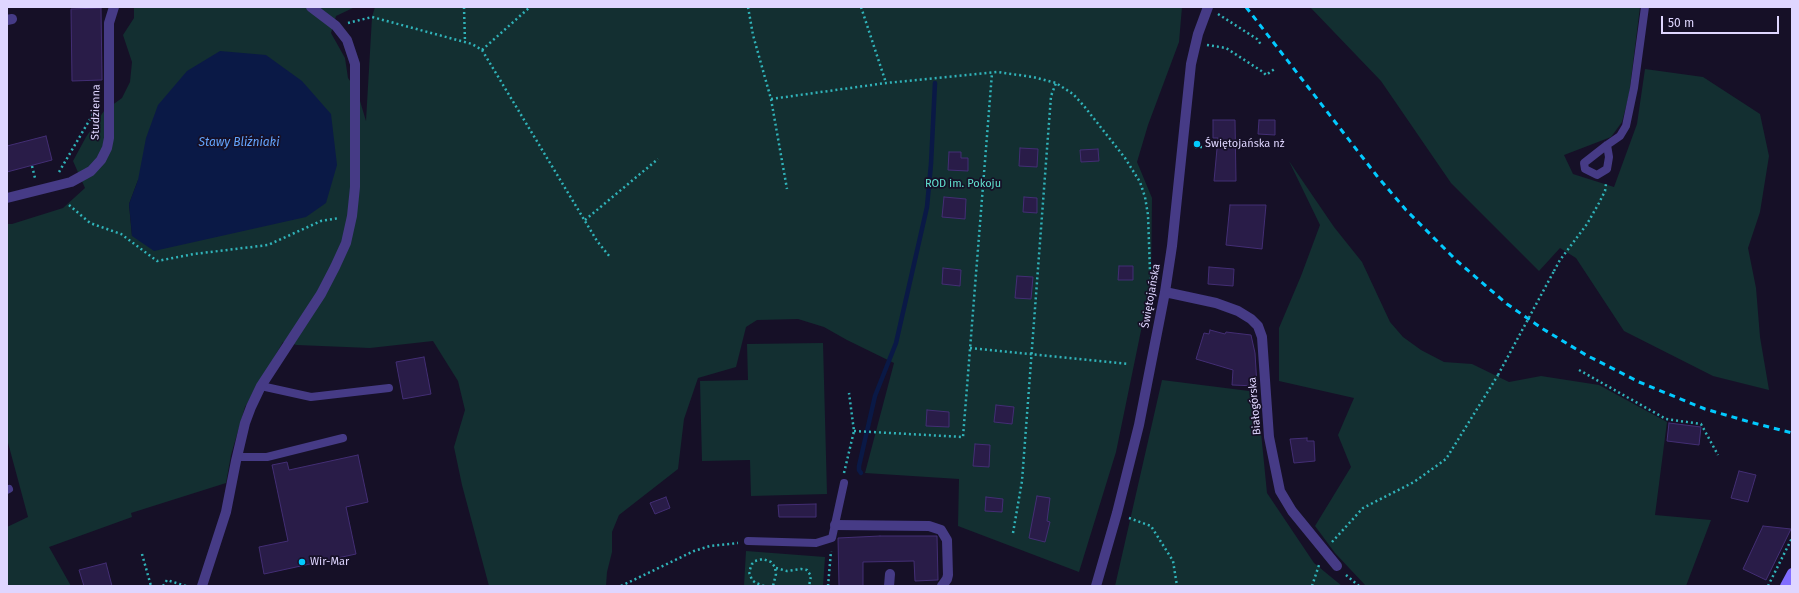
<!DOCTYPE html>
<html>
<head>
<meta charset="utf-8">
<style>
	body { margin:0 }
	#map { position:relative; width:1799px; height:593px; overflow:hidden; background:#161027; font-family:"Fira Sans",sans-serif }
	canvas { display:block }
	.frame { position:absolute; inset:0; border:8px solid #dfd6ff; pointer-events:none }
	.scale { position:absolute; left:1661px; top:16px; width:118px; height:18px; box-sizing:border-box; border:2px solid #dfd6ff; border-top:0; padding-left:5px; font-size:12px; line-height:14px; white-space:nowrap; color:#dfd6ff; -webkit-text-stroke:3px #161027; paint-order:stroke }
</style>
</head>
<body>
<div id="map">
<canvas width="1799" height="593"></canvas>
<div class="frame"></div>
<div class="scale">50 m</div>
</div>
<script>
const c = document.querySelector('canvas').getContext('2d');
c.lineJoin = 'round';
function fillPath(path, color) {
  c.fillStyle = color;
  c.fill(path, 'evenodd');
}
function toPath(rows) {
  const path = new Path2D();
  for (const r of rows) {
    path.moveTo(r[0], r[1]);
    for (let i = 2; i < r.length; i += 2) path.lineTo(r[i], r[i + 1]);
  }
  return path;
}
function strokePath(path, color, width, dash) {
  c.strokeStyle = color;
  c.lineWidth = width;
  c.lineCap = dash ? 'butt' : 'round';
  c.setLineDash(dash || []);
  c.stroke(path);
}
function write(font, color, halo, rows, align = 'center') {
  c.font = font + ' "Fira Sans",sans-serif';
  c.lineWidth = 3.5;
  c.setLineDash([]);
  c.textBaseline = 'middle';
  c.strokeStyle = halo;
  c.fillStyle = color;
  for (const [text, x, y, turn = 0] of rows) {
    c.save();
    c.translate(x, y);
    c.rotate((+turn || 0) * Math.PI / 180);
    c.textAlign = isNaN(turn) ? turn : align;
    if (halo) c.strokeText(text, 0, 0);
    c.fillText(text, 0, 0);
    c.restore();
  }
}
const green = toPath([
	[134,7,355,7,336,16,331,33,345,58,348,78,357,91,366,121,372,17,375,7,1182,7,1179,42,1148,125,1137,162,1152,198,1151,282,1116,452,1079,572,958,526,959,479,865,473,894,363,847,340,824,327,798,319,757,320,746,327,736,367,698,378,684,419,678,469,619,515,612,532,612,552,607,572,606,586,489,586,462,485,454,447,465,410,458,381,433,341,370,348,297,345,283,342,245,407,231,455,226,483,131,513,132,517,49,547,71,586,7,586,7,527,28,517,7,439,7,224,12,224,63,208,85,188,73,161,86,137,104,111,122,98,130,82,132,62,123,35,134,18],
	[138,180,132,236,129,204],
	[1310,7,1640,7,1629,95,1622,122,1611,137,1564,155,1573,174,1614,187,1637,124,1645,69,1703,77,1760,114,1769,156,1760,212,1748,248,1756,288,1760,337,1769,390,1713,376,1624,331,1576,258,1560,248,1539,271,1451,183,1381,81],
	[1289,161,1334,227,1362,262,1390,322,1403,337,1421,350,1444,362,1472,364,1509,382,1541,376,1599,385,1667,422,1655,515,1711,520,1686,586,1366,586,1335,553,1315,526,1351,467,1338,435,1354,398,1279,381,1279,328,1301,276,1320,225],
	[823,343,827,494,751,496,750,460,702,461,700,381,748,380,747,344],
	[1162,380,1257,392,1267,493,1314,563,1342,586,1115,586],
	[746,551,825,557,823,586,744,586]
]);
const water = toPath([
	[220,51,266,55,302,81,331,114,337,165,326,203,306,217,154,251,132,236,129,204,138,180,146,138,158,105,187,71]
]);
const stream = toPath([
	[861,473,859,470,859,466,875,396,896,343,927,207,931,164,935,83]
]);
const building = toPath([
	[101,8,102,80,72,81,71,9,101,8],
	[1213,120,1235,120,1236,181,1214,181,1218,138,1213,138,1213,120],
	[1259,120,1275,120,1275,135,1258,134,1259,120],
	[46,136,52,160,7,172,7,146,46,136],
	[1020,148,1038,149,1037,167,1019,166,1020,148],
	[1098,149,1099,161,1081,162,1080,150,1098,149],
	[949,152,961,152,961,158,968,158,968,171,948,170,949,152],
	[944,197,966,199,965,219,942,217,944,197],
	[1024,197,1037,198,1037,213,1023,212,1024,197],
	[1230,205,1266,205,1262,249,1226,245,1230,205],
	[1119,266,1133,266,1133,280,1118,280,1119,266],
	[1209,267,1234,269,1233,286,1208,284,1209,267],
	[943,268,961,270,960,286,942,284,943,268],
	[1017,276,1033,277,1031,299,1015,298,1017,276],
	[1210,330,1225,334,1226,332,1251,335,1255,353,1257,386,1232,385,1233,370,1196,359,1204,333,1209,334,1210,330],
	[424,357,431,394,403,399,396,362,424,357],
	[996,405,1014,407,1012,424,994,422,996,405],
	[927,410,949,412,949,427,926,426,927,410],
	[1669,423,1701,427,1699,445,1667,441,1669,423],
	[1307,438,1307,441,1314,441,1315,461,1294,463,1290,439,1307,438],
	[975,444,990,445,989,467,973,466,975,444],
	[358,455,368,502,346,507,356,554,264,574,259,547,288,541,272,465,287,462,289,470,358,455],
	[1739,471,1756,475,1748,502,1731,498,1739,471],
	[1037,496,1050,498,1047,521,1050,522,1045,542,1029,538,1037,496],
	[666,497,670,508,655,514,650,503,666,497],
	[986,497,1003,499,1002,512,985,511,986,497],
	[816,504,816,517,779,517,778,505,816,504],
	[1763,526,1791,529,1766,580,1743,569,1763,526],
	[880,536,937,536,938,580,915,581,914,561,863,562,863,586,839,586,838,538,880,536],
	[106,563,112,586,84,586,79,570,106,563]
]);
const path = toPath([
	[464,7,465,42],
	[748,7,753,35,771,99,787,189],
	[861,7,886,83],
	[1218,14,1257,39,1262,46],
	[348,23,372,17,472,44,482,50,597,241,610,257],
	[1207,45,1226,48,1263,72,1266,75,1276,68],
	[482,50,530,7],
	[771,99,886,83,997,72,1033,77,1056,83,1073,94,1084,106,1125,158,1140,182,1145,197,1148,215,1150,272,1152,285],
	[1195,147,1205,147],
	[32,166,35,178],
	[59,172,96,109],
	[69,205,90,223,121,234,157,261,194,254,268,245,321,221,339,218],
	[585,220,658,159],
	[1554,271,1560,260,1587,224,1599,203,1605,191,1606,184],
	[970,348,1128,364],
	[1579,370,1666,419,1701,424,1718,455],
	[854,431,963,437,992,73],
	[844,473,854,431,849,393],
	[1129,518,1151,526,1173,561,1177,586],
	[1013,533,1022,481,1051,96,1056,83],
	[1332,542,1363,508,1414,482,1446,459,1498,375],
	[142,554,151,586],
	[776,568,787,571,801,569,807,570,811,576,809,586],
	[1346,575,1359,586],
	[163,586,167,580,186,586],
	[621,586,694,551,710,546,738,543],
	[764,586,756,583,752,580,749,572,752,564,755,561,763,559,771,562,775,567,776,574,773,586],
	[828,586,831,551],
	[1312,586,1319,565],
	[1768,586,1792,538]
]);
const lane = toPath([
	[1607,145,1609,157,1607,169,1597,175,1585,169,1584,163,1607,145,1620,136,1626,126,1634,88,1645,7],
	[261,386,311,397,389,388],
	[237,457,267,457,343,438],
	[7,490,9,489],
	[748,541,816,543,832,538,844,483]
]);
const street = toPath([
	[7,20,12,19],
	[7,198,71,182,91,171,101,160,107,148,109,138,109,23,114,7],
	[1165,292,1216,303,1238,311,1251,319,1258,326,1262,337,1269,437,1280,491,1292,511,1337,566],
	[835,525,929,526,941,530,947,540,948,575,947,579,942,586],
	[202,586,226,512,236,461,245,423,251,407,261,386,321,294,335,267,346,243,352,216,355,187,355,64,347,40,336,26,311,7],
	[889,586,890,574],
	[1096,586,1117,513,1139,425,1165,292,1172,246,1191,64,1198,34,1208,7]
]);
const secondary = toPath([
	[1785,586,1792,573]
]);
const rail = toPath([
	[1246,7,1377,176,1406,210,1457,261,1507,304,1543,329,1586,355,1639,382,1705,409,1750,422,1792,433]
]);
const pathBridge = toPath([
	[1498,375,1554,271]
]);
const markers = [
	[1197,144,4,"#02caff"],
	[302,562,4,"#02caff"]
];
const streetNames = [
	["Studzienna",96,112,-89],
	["Świętojańska",1151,296,-80],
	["Białogórska",1255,406,-95]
];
const poiNames = [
	["Świętojańska nż",1205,144],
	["Wir-Mar",310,562]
];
const parkNames = [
	["ROD im. Pokoju",963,184]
];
const waterNames = [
	["Stawy Bliźniaki",239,143]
];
fillPath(green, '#132f31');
fillPath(water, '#0a1946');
strokePath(stream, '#0a1946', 4.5);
fillPath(building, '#291c48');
strokePath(building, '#432e74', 1);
strokePath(path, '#30b3b9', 2.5, [2, 3]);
strokePath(lane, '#463b86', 8);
strokePath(street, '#463b86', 10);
strokePath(secondary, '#816dff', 10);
strokePath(rail, '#02caff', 3, [6, 5]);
strokePath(pathBridge, '#30b3b9', 2.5, [2, 3]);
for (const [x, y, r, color] of markers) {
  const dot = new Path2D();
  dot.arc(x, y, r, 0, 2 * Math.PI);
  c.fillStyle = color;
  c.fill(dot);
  strokePath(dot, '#161027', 1.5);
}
write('11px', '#dfd6ff', '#161027', streetNames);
write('11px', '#dfd6ff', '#161027', poiNames, 'left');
write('11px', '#61e0ce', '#161027', parkNames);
write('italic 12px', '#64a6ff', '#161027', waterNames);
</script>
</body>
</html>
